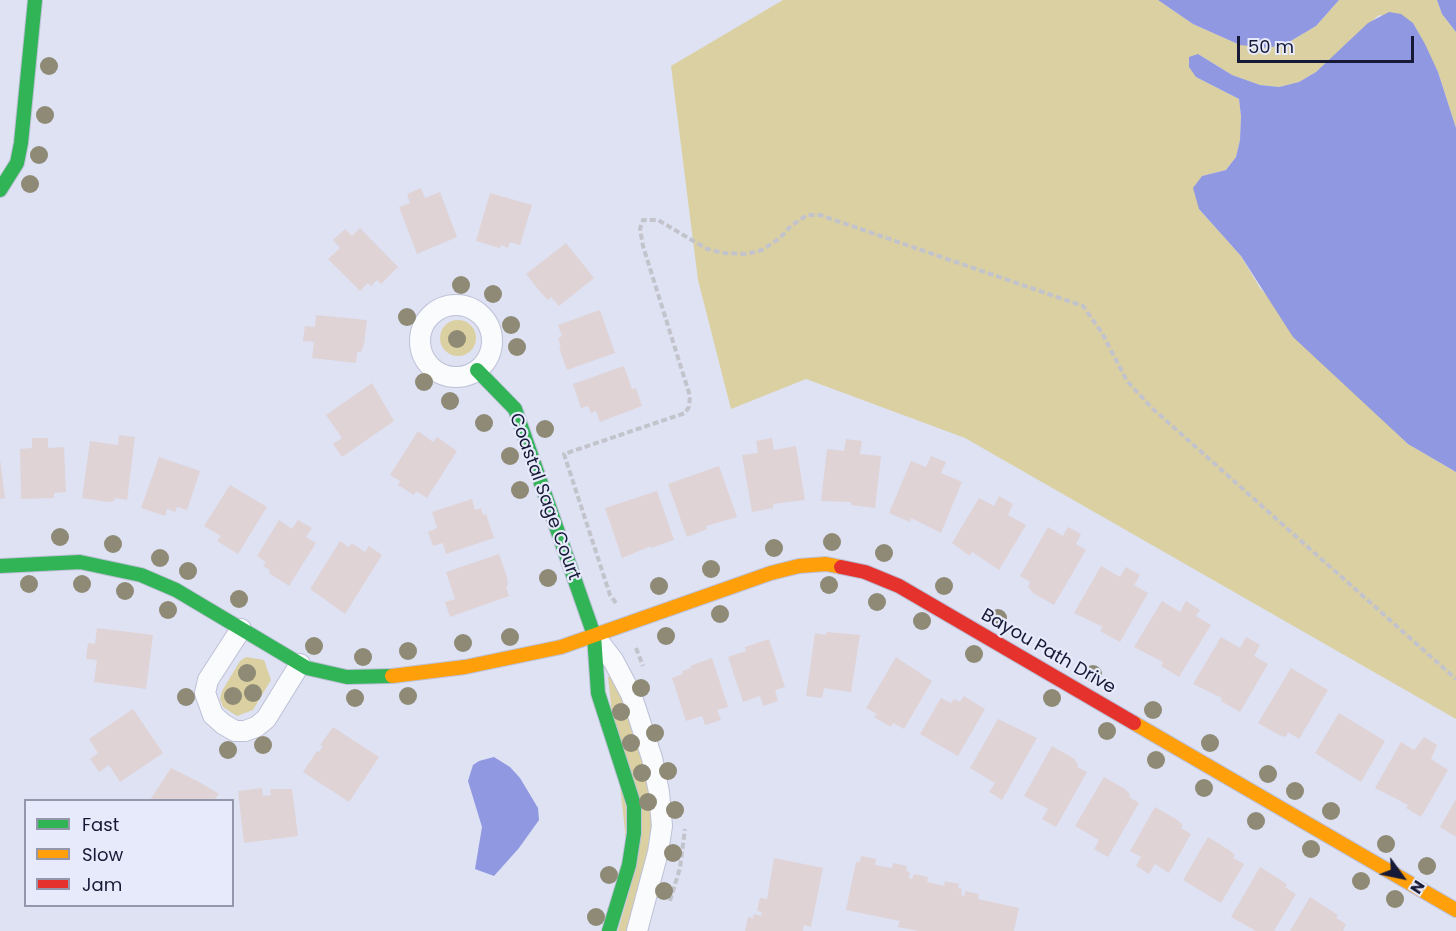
<!DOCTYPE html>
<html>
<head>
<meta charset="utf-8">
<style>
	body { margin:0 }
	#map { position:relative; width:1456px; height:931px; overflow:hidden; background:#dee2f3; font-family:Poppins,sans-serif }
	canvas { display:block }
	.legend { position:absolute; left:24px; top:799px; width:210px; height:108px; box-sizing:border-box; background:#e7eafa; border:2px solid #9497ac; margin:0; padding:8px 10px; list-style:none; font-size:18px; color:#171a36 }
	.legend li { display:flex; align-items:center; gap:12px; height:30px }
	.legend b { width:30px; border:2px solid #9497ac }
	.north { position:absolute; left:1372px; top:847px; width:60px; height:60px; -webkit-text-stroke:4px #e7eafa; paint-order:stroke; rotate:123deg; font-size:16px; font-weight:700; line-height:24px; text-align:center; color:#171a36 }
	.north::after { content:''; display:block; margin:auto; width:21px; height:27px; background:#171a36; clip-path:polygon(50% 0,100% 100%,50% 72%,0 100%) }
	.scale { position:absolute; left:1237px; top:36px; width:177px; height:27px; box-sizing:border-box; border:3px solid #171a36; border-top:0; padding-left:8px; font-size:18px; line-height:21px; white-space:nowrap; color:#171a36; -webkit-text-stroke:4px #e7eafa; paint-order:stroke }
</style>
</head>
<body>
<div id="map">
<canvas width="1456" height="931"></canvas>
<ul class="legend">
<li><b style="height:8px;background:#30b455"></b>Fast</li>
<li><b style="height:8px;background:#ff9f0a"></b>Slow</li>
<li><b style="height:8px;background:#e5322d"></b>Jam</li>
</ul>
<div class="north">N</div>
<div class="scale">50 m</div>
</div>
<script>
const c = document.querySelector('canvas').getContext('2d');
c.lineJoin = 'round';
function fillPath(path, color) {
  c.fillStyle = color;
  c.fill(path, 'evenodd');
}
function toPath(rows) {
  const path = new Path2D();
  for (const r of rows) {
    if (r.length === 3) {
      path.moveTo(r[0] + r[2], r[1]);
      path.arc(r[0], r[1], r[2], 0, 2 * Math.PI);
      continue;
    }
    path.moveTo(r[0], r[1]);
    for (let i = 2; i < r.length; i += 2) path.lineTo(r[i], r[i + 1]);
  }
  return path;
}
function strokePath(path, color, width, dash) {
  c.strokeStyle = color;
  c.lineWidth = width;
  c.lineCap = dash ? 'butt' : 'round';
  c.setLineDash(dash || []);
  c.stroke(path);
}
function write(font, color, halo, rows, align = 'center') {
  c.font = font + ' Poppins,sans-serif';
  c.lineWidth = 4.5;
  c.setLineDash([]);
  c.textBaseline = 'middle';
  c.strokeStyle = halo;
  c.fillStyle = color;
  for (const [text, x, y, turn = 0] of rows) {
    c.save();
    c.translate(x, y);
    c.rotate((+turn || 0) * Math.PI / 180);
    c.textAlign = isNaN(turn) ? turn : align;
    if (halo) c.strokeText(text, 0, 0);
    c.fillText(text, 0, 0);
    c.restore();
  }
}
const green = toPath([
	[783,0,1158,0,1193,24,1240,45,1289,42,1316,26,1339,0,1437,0,1442,14,1456,32,1456,128,1438,72,1413,23,1379,15,1316,72,1299,82,1279,87,1260,85,1232,75,1198,54,1196,77,1239,99,1241,116,1240,140,1236,157,1226,170,1202,176,1199,209,1241,256,1260,288,1408,444,1456,472,1456,719,965,438,806,379,731,409,698,280,671,66],
	[458,338,18],
	[246,657,264,660,271,680,253,710,237,716,223,707,220,699,222,691,240,661],
	[612,676,616,680,651,786,654,807,650,856,629,931,618,931,631,885,608,677]
]);
const water = toPath([
	[1158,0,1339,0,1316,26,1289,42,1269,48,1240,45,1193,24],
	[1437,0,1456,0,1456,32,1442,14],
	[1389,12,1401,14,1413,23,1425,44,1438,72,1456,128,1456,472,1408,444,1293,337,1241,256,1199,209,1193,188,1202,176,1226,170,1236,157,1240,140,1241,116,1239,99,1196,77,1189,67,1189,57,1198,54,1232,75,1260,85,1279,87,1299,82,1316,72,1368,23],
	[494,757,510,767,520,778,538,808,539,820,519,848,494,876,475,869,482,827,468,781,473,765,479,761]
]);
const building = toPath([
	[421,188,425,198,440,192,457,237,417,254,399,207,410,203,407,194],
	[490,193,532,205,520,245,510,242,508,248,501,245,500,248,476,241],
	[360,228,398,267,381,284,377,280,371,286,368,283,360,291,328,259,340,248,333,240,345,229,352,236],
	[566,243,594,278,559,306,551,297,548,300,542,294,526,274],
	[600,310,615,353,567,370,559,348,561,347,558,338,562,336,558,325],
	[316,315,367,320,364,344,361,352,357,352,356,363,312,358,314,342,303,341,305,326,315,327],
	[624,366,632,389,636,388,642,406,600,422,596,411,591,413,588,406,581,408,573,384],
	[372,383,394,421,342,457,333,444,342,438,326,415],
	[418,431,433,442,437,437,457,451,427,498,416,491,414,495,398,485,400,481,390,475],
	[119,435,135,437,127,500,115,498,114,501,107,502,82,498,90,441,118,445],
	[32,438,48,438,48,448,64,447,66,492,54,493,54,498,21,499,20,449,32,448],
	[772,438,774,450,796,446,805,500,773,504,773,508,752,512,742,455,758,453,756,441],
	[846,439,862,441,860,454,881,456,875,508,851,505,851,502,821,501,827,449,844,451],
	[931,456,946,462,941,473,962,482,941,533,911,518,910,522,889,513,911,461,926,467],
	[159,457,200,471,187,510,177,507,175,512,167,509,165,516,141,508],
	[0,459,5,498,0,499],
	[719,466,737,517,706,526,707,529,687,537,668,484],
	[230,485,267,507,238,554,217,541,221,536,204,526],
	[657,491,674,540,651,548,651,546,622,558,605,508],
	[999,496,1013,504,1008,515,1026,525,999,570,972,552,970,556,952,543,979,498,994,506],
	[472,499,475,510,481,508,483,515,486,514,494,538,446,554,443,543,433,546,428,532,437,528,432,512],
	[279,520,292,529,298,520,312,528,306,537,316,543,289,586,269,573,270,570,263,566,266,562,257,556],
	[1048,527,1063,536,1068,527,1081,534,1076,544,1086,550,1054,605,1033,593,1028,587,1030,582,1020,576],
	[340,541,349,547,352,543,365,552,369,546,382,555,345,614,310,589],
	[499,554,507,577,508,586,506,587,509,596,450,617,445,602,455,599,446,572],
	[1101,566,1120,577,1126,567,1140,575,1134,585,1148,593,1120,642,1100,631,1103,627,1074,613],
	[1162,601,1180,612,1186,601,1200,610,1196,616,1211,625,1179,677,1161,666,1163,662,1134,647],
	[97,628,153,635,146,689,94,682,97,660,86,659,88,643,95,644],
	[827,632,860,635,851,692,824,688,822,698,806,696,815,633,826,635],
	[1221,637,1240,648,1246,637,1260,645,1254,656,1268,664,1240,712,1221,701,1222,698,1193,684],
	[769,639,785,687,775,690,778,701,763,706,760,696,743,702,728,657,746,651,745,647],
	[896,657,932,681,904,729,893,723,891,727,874,717,877,714,866,708],
	[712,658,728,707,717,710,721,720,705,725,702,716,686,721,672,678,683,674,682,671,691,668,690,666],
	[1291,668,1328,690,1299,739,1288,732,1286,737,1279,735,1258,723],
	[964,696,985,709,958,756,920,734,941,698,951,703,954,699,960,702],
	[133,709,163,753,120,782,109,765,99,772,90,759,98,753,89,739],
	[1339,713,1385,741,1361,782,1315,753],
	[998,719,1037,738,1002,800,989,792,995,783,970,768],
	[333,727,379,757,349,802,303,772,317,751,319,752,323,746,320,745],
	[1424,737,1437,745,1431,759,1448,770,1421,817,1406,808,1408,805,1375,788,1401,742,1414,750],
	[1052,746,1073,758,1078,764,1077,767,1087,772,1056,827,1042,819,1048,809,1024,796],
	[171,768,201,783,219,794,214,800,150,800],
	[1104,777,1125,789,1130,794,1129,797,1139,803,1108,857,1094,849,1099,840,1075,826],
	[262,788,263,796,271,795,270,789,292,789,298,836,244,843,238,791],
	[1456,799,1456,837,1440,827],
	[1155,807,1176,819,1183,825,1181,828,1191,834,1169,873,1155,864,1149,874,1136,866,1141,857,1130,851],
	[1208,837,1229,850,1235,855,1233,858,1244,864,1221,903,1183,880],
	[861,856,876,859,875,865,892,868,893,863,907,866,906,871,910,872,909,878,912,879,914,874,928,877,927,882,944,886,945,881,959,884,958,888,962,889,961,895,965,896,965,891,979,894,978,899,1019,908,1014,931,919,931,898,927,900,921,846,910,856,862,860,862],
	[774,858,823,868,811,927,804,925,803,931,745,931,748,917,753,918,754,914,761,916,762,912,757,911,760,898,767,899],
	[1260,867,1281,880,1287,885,1285,887,1296,894,1274,931,1256,931,1231,917],
	[1310,897,1338,915,1336,918,1346,924,1343,931,1290,931]
]);
const path = toPath([
	[616,603,610,595,564,454,685,413,689,407,690,396,643,246,640,229,643,220,658,220,707,249,724,253,746,254,762,250,780,238,791,226,807,215,820,215,1083,306,1102,333,1127,381,1152,408,1456,679],
	[636,648,643,666],
	[670,901,680,868,685,829]
]);
const street = toPath([
	[456,341,36],
	[241,629,208,680,205,693,213,715,223,724,235,731,245,731,256,727,266,719,300,664],
	[595,637,613,660,631,694,652,758,659,792,662,826,658,852,637,931]
]);
const fast = toPath([
	[0,190,17,163,21,143,35,0],
	[477,370,515,409,594,635,598,693,634,805,634,833,629,865,609,931],
	[0,566,80,562,141,575,176,590,307,668,347,677,392,676]
]);
const slow = toPath([
	[392,676,465,667,561,647,771,573,799,566,826,564,841,567],
	[1134,723,1456,910]
]);
const jam = toPath([
	[841,567,865,572,899,586,1134,723]
]);
const trees = [
	[49,66],
	[45,115],
	[39,155],
	[30,184],
	[461,285],
	[493,294],
	[407,317],
	[511,325],
	[457,339],
	[517,347],
	[424,382],
	[450,401],
	[484,423],
	[545,429],
	[510,456],
	[520,490],
	[60,537],
	[832,542],
	[113,544],
	[774,548],
	[884,553],
	[160,558],
	[711,569],
	[188,571],
	[548,578],
	[29,584],
	[82,584],
	[829,585],
	[659,586],
	[944,586],
	[125,591],
	[239,599],
	[877,602],
	[168,610],
	[720,614],
	[998,618],
	[922,621],
	[666,636],
	[510,637],
	[463,643],
	[314,646],
	[408,651],
	[974,654],
	[363,657],
	[247,673],
	[1093,674],
	[641,688],
	[253,693],
	[233,696],
	[408,696],
	[186,697],
	[355,698],
	[1052,698],
	[1153,710],
	[621,712],
	[1107,731],
	[655,733],
	[631,743],
	[1210,743],
	[263,745],
	[228,750],
	[1156,760],
	[668,771],
	[642,773],
	[1268,774],
	[1204,788],
	[1295,791],
	[648,802],
	[675,810],
	[1331,811],
	[1256,821],
	[1386,844],
	[1311,849],
	[673,853],
	[1427,866],
	[609,875],
	[1361,881],
	[664,891],
	[1395,899],
	[596,917]
];
const streetNames = [
	["Coastal Sage Court",544,497,70],
	["Bayou Path Drive",1048,652,30]
];
fillPath(green, '#dbd0a2');
fillPath(water, '#8f98e0');
fillPath(building, '#dfd3d6');
strokePath(street, '#bdc0d6', 22);
strokePath(fast, '#bdc0d6', 16);
strokePath(slow, '#bdc0d6', 16);
strokePath(jam, '#bdc0d6', 16);
strokePath(path, '#c3c3cc', 4, [6, 3]);
strokePath(street, '#fafbfd', 20);
strokePath(fast, '#30b455', 14);
strokePath(slow, '#ff9f0a', 14);
strokePath(jam, '#e5322d', 14);
c.fillStyle = '#8e8a75';
for (const [x, y] of trees) {
  c.beginPath();
  c.arc(x, y, 9, 0, 2 * Math.PI);
  c.fill();
}
write('18px', '#171a36', '#e7eafa', streetNames);
</script>
</body>
</html>
